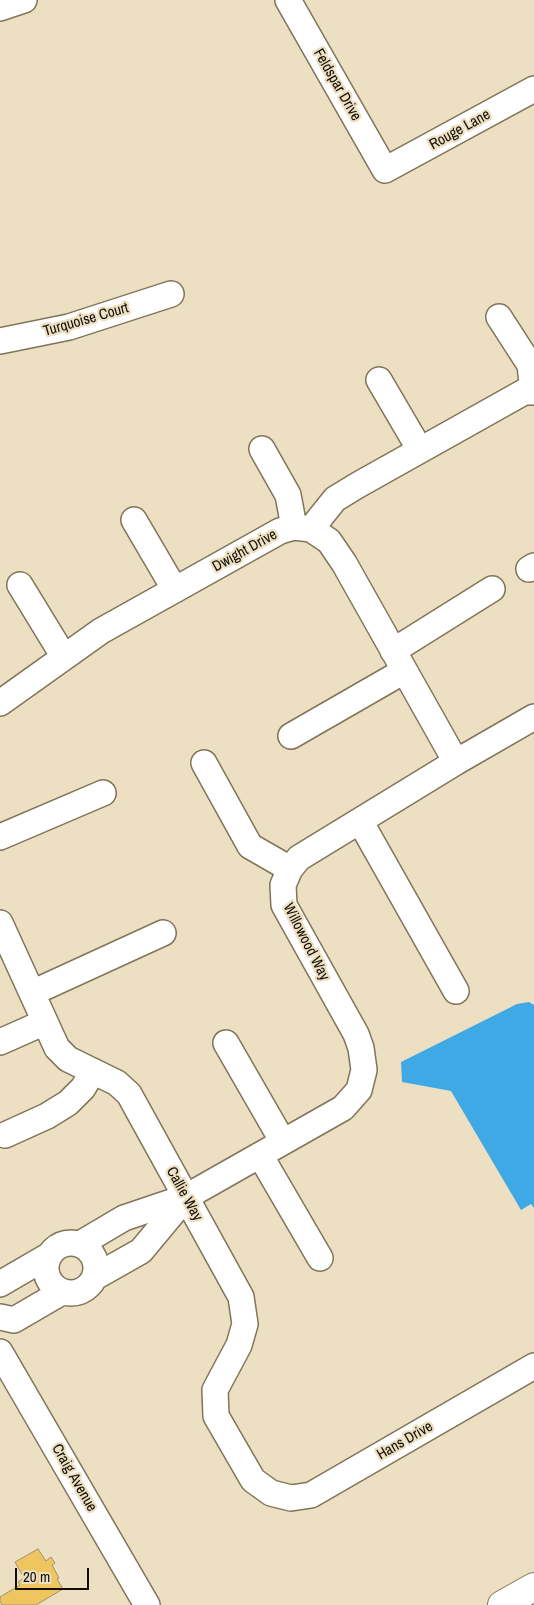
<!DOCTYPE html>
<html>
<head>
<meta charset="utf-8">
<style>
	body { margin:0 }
	#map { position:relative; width:534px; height:1605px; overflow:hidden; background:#ede0c2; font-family:"Archivo Narrow",sans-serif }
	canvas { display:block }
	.scale { position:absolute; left:15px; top:1568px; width:74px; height:22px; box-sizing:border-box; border:2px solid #120e05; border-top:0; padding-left:6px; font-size:15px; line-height:18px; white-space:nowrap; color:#120e05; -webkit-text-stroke:4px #ede0c2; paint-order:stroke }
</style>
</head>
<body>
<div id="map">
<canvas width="534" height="1605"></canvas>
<div class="scale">20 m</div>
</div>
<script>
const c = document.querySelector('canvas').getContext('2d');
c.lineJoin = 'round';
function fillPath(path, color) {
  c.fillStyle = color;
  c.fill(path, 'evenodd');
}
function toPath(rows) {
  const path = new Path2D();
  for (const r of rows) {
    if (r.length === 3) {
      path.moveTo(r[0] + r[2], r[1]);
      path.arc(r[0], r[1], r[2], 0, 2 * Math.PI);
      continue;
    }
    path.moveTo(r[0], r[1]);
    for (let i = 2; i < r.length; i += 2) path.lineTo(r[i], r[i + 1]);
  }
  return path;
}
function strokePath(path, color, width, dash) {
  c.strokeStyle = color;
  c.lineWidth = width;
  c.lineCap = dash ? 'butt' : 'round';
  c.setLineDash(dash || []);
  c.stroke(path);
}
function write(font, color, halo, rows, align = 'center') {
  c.font = font + ' "Archivo Narrow",sans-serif';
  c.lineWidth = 4.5;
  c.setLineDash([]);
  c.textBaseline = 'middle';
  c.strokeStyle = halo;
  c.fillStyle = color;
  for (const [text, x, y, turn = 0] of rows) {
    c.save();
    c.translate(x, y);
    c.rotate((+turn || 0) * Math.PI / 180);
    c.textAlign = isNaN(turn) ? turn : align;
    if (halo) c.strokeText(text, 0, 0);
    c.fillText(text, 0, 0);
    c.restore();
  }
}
const water = toPath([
	[529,1002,534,1005,534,1208,531,1204,521,1210,451,1091,402,1082,401,1062,517,1004]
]);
const building = toPath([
	[38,1549,46,1561,51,1557,55,1563,52,1565,59,1578,57,1579,63,1589,36,1605,2,1605,0,1601,0,1597,20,1585,18,1582,24,1578,15,1562,38,1549]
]);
const minor = toPath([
	[288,0,385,170,534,89],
	[0,8,24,0],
	[499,317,530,365,533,392],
	[0,341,69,327,171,294],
	[379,380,420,450],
	[262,449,288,495,294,527],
	[134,520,175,590],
	[311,529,335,499,358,485,524,392,534,392],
	[529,569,534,566],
	[20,585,64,657],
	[393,651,492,589],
	[0,703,101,631,280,531,294,527,311,529,329,541,344,563,456,762],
	[291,736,404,671],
	[204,763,250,846,290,869],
	[360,821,456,991],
	[0,837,103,793],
	[0,923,57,1048,68,1059,117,1083,129,1094,241,1297,245,1324,239,1345,215,1390,216,1416,253,1480,271,1493,291,1498,311,1495,534,1366],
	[32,993,163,933],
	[0,1042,45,1022],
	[226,1043,283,1142],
	[5,1135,47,1116,68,1103,83,1088,93,1071],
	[260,1155,320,1258],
	[71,1268,25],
	[80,1244,124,1218,186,1197,343,1108,359,1090,364,1070,361,1048,356,1034,284,905,283,885,290,869,299,858,456,762,534,717],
	[95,1277,141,1251,186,1197],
	[0,1284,48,1256],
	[0,1317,14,1320,62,1292],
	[0,1352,147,1605]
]);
const major = toPath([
	[502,1605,534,1587]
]);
const streetNames = [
	["Feldspar Drive",337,85,60],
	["Rouge Lane",460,130,-29],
	["Turquoise Court",86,320,-16],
	["Dwight Drive",245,551,-29],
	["Willowood Way",306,942,63],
	["Callie Way",184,1194,61],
	["Hans Drive",405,1441,-30],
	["Craig Avenue",74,1478,60]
];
fillPath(water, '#3ea9e4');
fillPath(building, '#efc55f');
strokePath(building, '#9d9175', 1);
strokePath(minor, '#807459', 28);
strokePath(major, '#807459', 30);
strokePath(minor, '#fff', 25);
strokePath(major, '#fff', 28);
write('15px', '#120e05', '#ede0c2', streetNames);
</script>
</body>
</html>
